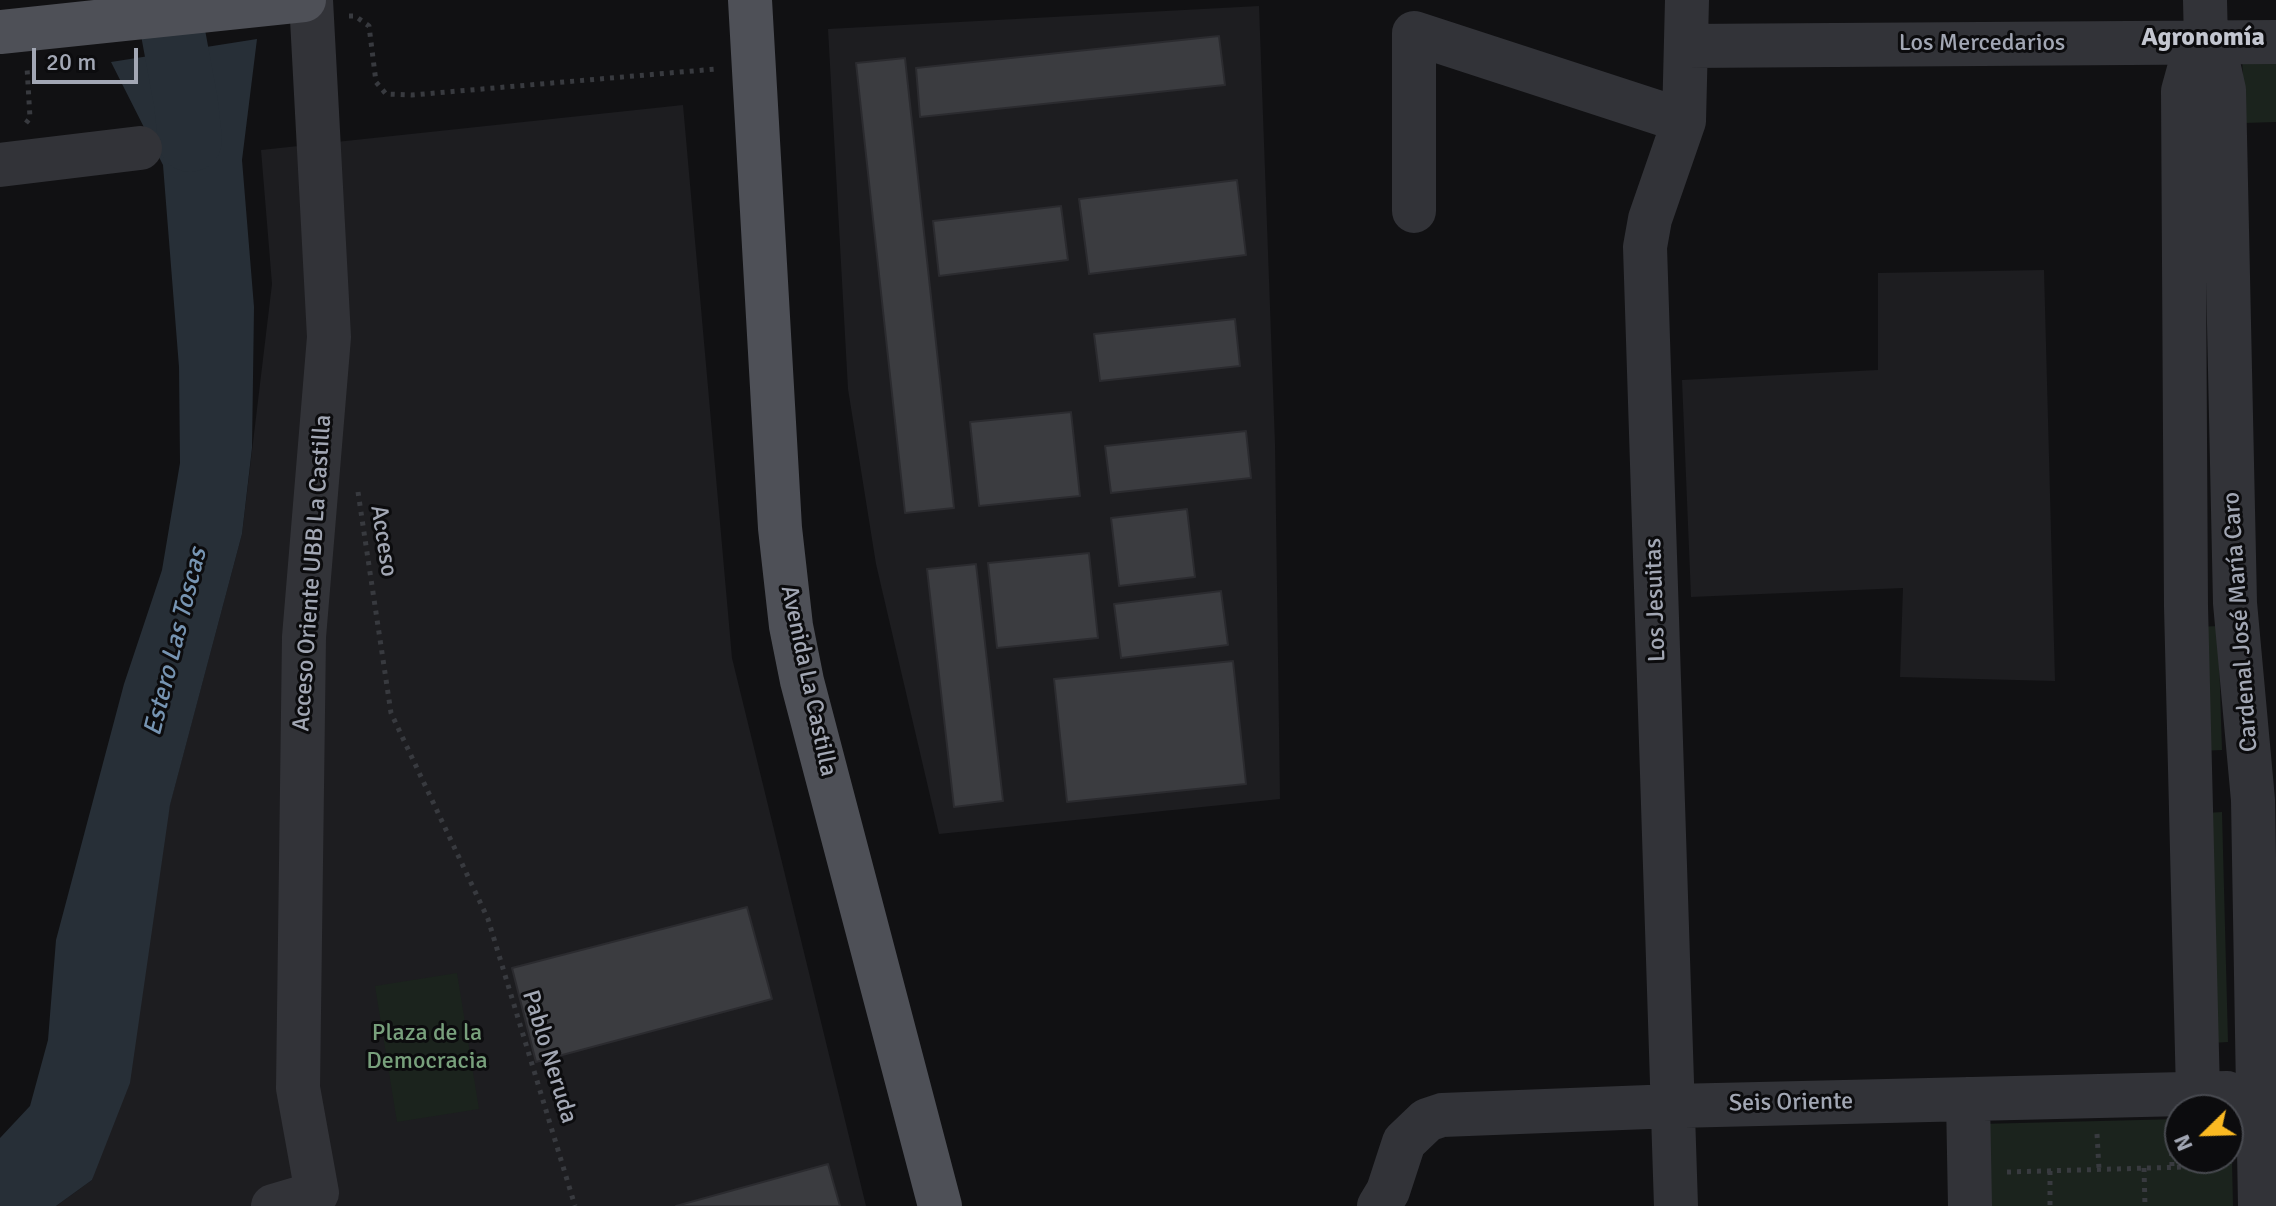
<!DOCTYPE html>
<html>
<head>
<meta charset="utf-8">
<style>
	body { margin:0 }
	#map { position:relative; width:2276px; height:1206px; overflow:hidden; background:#111113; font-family:Signika,sans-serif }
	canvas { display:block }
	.north { position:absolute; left:2164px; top:1094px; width:80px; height:80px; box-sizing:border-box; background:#0c0c0e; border:2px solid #484a50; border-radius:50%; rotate:247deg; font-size:22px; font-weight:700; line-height:32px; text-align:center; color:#a2a7b4 }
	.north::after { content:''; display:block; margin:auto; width:28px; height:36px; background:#fab922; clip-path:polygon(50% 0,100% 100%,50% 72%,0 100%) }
	.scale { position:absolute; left:32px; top:48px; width:106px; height:36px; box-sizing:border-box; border:4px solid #a2a7b4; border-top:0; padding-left:10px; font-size:24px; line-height:28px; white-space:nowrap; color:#a2a7b4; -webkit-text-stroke:6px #0c0c0e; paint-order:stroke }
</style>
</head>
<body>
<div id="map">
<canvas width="2276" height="1206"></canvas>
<div class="north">N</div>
<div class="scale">20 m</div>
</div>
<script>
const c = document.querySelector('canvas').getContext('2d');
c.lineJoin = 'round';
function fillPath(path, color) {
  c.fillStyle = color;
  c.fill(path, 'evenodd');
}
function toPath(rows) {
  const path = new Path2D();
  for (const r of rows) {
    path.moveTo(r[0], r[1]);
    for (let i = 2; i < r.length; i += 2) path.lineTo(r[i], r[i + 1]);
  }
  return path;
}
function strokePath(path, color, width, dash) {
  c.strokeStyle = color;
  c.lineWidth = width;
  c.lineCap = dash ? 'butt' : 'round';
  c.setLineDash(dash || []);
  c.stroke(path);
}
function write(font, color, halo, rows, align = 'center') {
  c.font = font + ' Signika,sans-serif';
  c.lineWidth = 6;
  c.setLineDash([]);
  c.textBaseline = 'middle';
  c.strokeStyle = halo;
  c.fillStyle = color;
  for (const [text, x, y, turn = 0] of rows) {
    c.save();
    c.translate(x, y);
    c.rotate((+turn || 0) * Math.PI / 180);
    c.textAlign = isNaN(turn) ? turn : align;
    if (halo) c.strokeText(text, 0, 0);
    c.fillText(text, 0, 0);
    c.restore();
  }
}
const built = toPath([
	[1259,6,1275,444,1280,799,939,834,876,564,848,389,828,29],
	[683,105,732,658,866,1206,56,1206,92,1180,170,804,242,534,272,284,261,150],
	[2044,270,2055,681,1900,677,1903,588,1691,597,1682,380,1878,370,1878,273]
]);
const green = toPath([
	[2276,51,2276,122,2244,123,2242,52],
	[2218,626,2222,750,2201,751,2197,627],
	[2222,812,2228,1042,2212,1043,2205,813],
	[457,973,479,1109,397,1122,375,986],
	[2228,1118,2231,1118,2233,1206,1981,1206,1979,1124,2180,1119,2180,1158,2228,1158]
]);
const water = toPath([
	[257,39,242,160,254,307,252,448,242,534,170,805,130,1083,92,1180,56,1206,0,1206,0,1138,30,1106,48,1040,56,940,124,684,162,570,180,463,179,367,163,165,111,62]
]);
const river = toPath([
	[167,0,186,103,190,140]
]);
const building = toPath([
	[1219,36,1225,85,920,117,916,68,1219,36],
	[905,58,954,508,905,513,856,63,905,58],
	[1237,180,1246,255,1089,274,1079,199,1237,180],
	[1061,206,1068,260,939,276,933,221,1061,206],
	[1235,319,1240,366,1100,381,1094,334,1235,319],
	[1071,412,1080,496,979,506,970,422,1071,412],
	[1246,431,1251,478,1111,493,1105,446,1246,431],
	[1187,509,1195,577,1119,586,1111,518,1187,509],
	[1089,553,1098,638,997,648,988,563,1089,553],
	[976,564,1003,801,954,807,927,569,976,564],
	[1221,591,1228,645,1121,658,1114,604,1221,591],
	[1233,661,1246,784,1067,802,1054,679,1233,661],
	[747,907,772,999,536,1062,512,968,747,907],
	[828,1164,840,1206,676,1206,828,1164]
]);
const path = toPath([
	[349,16,355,16,369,26,376,82,386,94,412,95,716,69],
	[26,123,30,118,27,67],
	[358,492,391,713,488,919,575,1206],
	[2171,1132,2172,1167],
	[2097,1134,2099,1169],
	[2144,1168,2145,1206],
	[2050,1171,2050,1206],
	[2007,1172,2221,1166]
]);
const minor = toPath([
	[2205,0,2206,42,2218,63,2224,90,2235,603,2253,800,2260,1206],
	[1687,46,2276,42],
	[0,165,140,148],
	[1414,211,1414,33,1684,121],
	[2198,1093,2186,606,2183,91,2191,62,2206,42],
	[1968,1099,1970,1206],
	[273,1206,317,1193,298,1088,304,637,329,337,311,0],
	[1379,1206,1388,1191,1404,1142,1427,1120,1442,1115,1674,1106,2227,1093],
	[1676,1206,1645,247,1650,219,1684,121,1687,0]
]);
const major = toPath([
	[750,0,780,528,791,626,802,681,940,1206],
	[0,32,304,0]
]);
const streetNames = [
	["Los Mercedarios",1982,44],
	["Acceso",383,541,81],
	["Acceso Oriente UBB La Castilla",313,573,-86],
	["Los Jesuitas",1656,600,-92],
	["Cardenal José María Caro",2241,622,-94],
	["Avenida La Castilla",808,681,78],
	["Pablo Neruda",549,1057,73],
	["Seis Oriente",1791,1103,-1]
];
const parkNames = [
	["Plaza de la",427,1034],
	["Democracia",427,1062]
];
const neighbourhoodNames = [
	["Agronomía",2203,38]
];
const waterNames = [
	["Estero Las Toscas",176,642,-76]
];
fillPath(built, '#1d1d20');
fillPath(green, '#1b231d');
fillPath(water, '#272f37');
strokePath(river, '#272f37', 64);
fillPath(building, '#3b3c40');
strokePath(building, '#2b2b2f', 2);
strokePath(path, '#383a3f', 5, [4, 6]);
strokePath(minor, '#323338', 44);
strokePath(major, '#4e5057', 44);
write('24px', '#a2a7b4', '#0c0c0e', streetNames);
write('24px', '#78a07c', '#0c0c0e', parkNames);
write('bold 26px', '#c3c6d0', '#0c0c0e', neighbourhoodNames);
write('italic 26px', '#7694b2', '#0c0c0e', waterNames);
</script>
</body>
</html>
